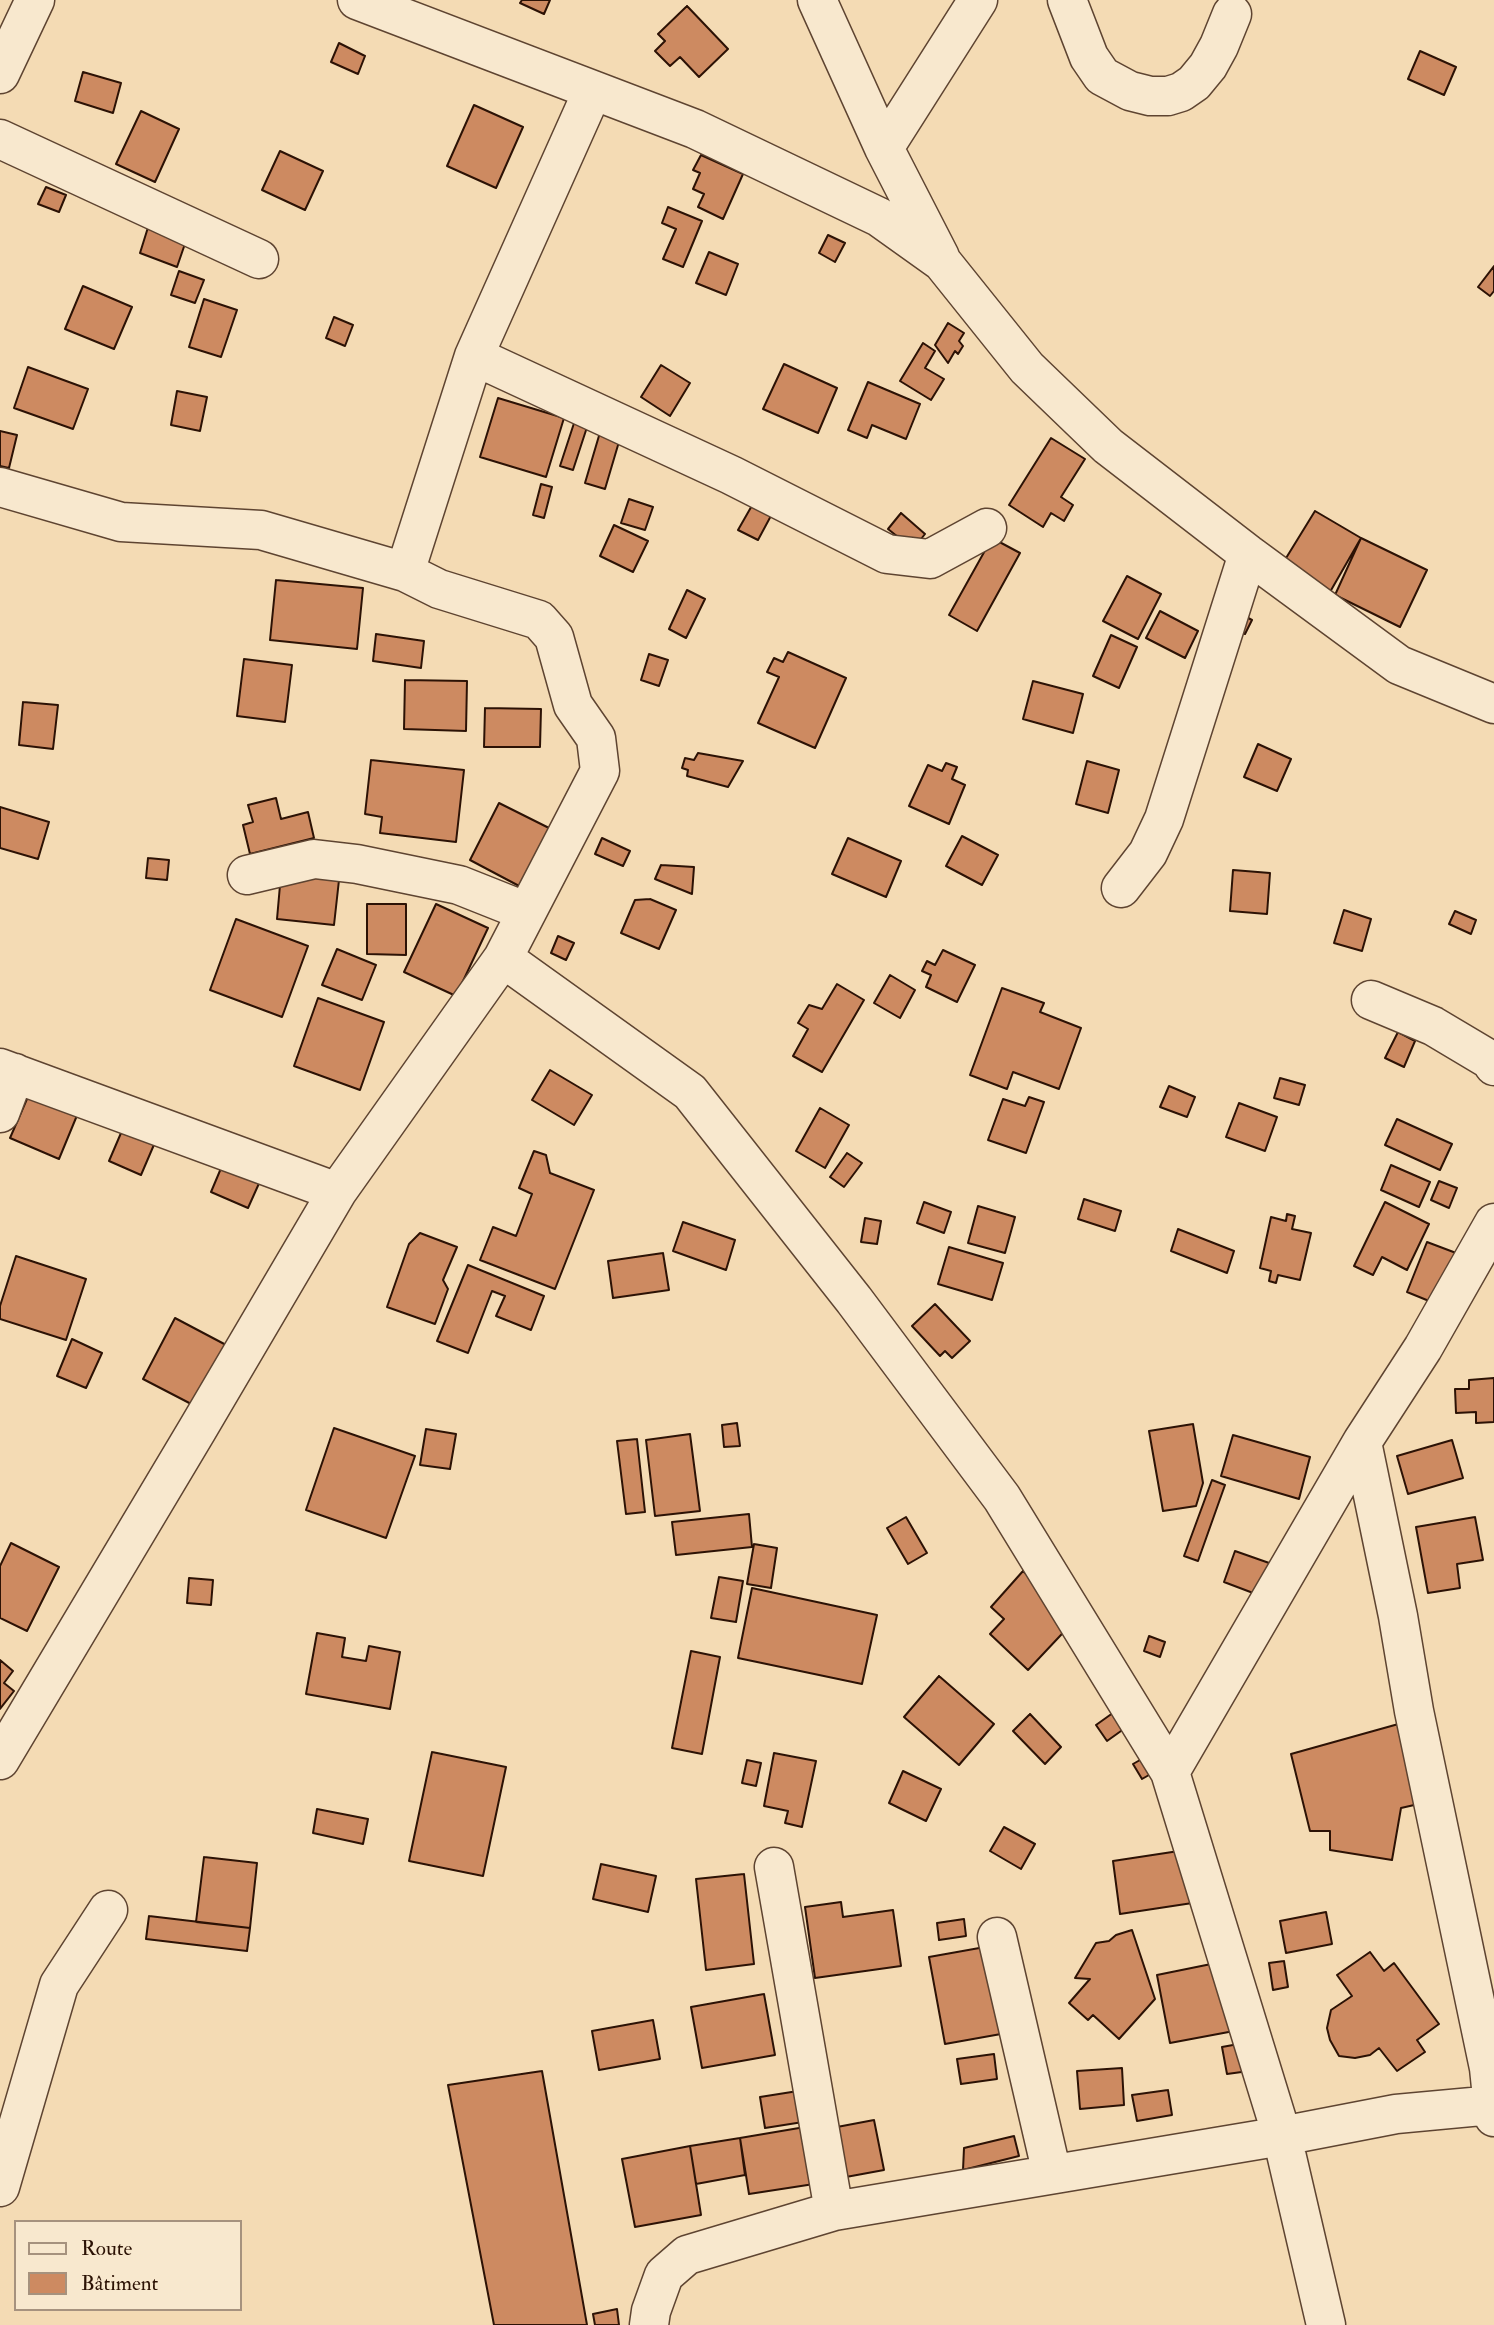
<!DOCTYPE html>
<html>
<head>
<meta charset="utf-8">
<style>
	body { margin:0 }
	#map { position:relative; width:1494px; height:2325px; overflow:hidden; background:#f4dbb4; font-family:"IM FELL Double Pica",serif }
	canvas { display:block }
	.legend { position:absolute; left:14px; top:2220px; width:228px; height:91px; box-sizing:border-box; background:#f8e8ce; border:2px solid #a6927e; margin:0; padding:9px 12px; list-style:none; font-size:21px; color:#2c1205 }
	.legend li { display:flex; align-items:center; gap:14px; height:35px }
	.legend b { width:35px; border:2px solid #a6927e }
</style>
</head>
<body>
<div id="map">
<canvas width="1494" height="2325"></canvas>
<ul class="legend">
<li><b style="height:9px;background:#f8e8ce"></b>Route</li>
<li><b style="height:19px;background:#cd8a61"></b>Bâtiment</li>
</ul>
</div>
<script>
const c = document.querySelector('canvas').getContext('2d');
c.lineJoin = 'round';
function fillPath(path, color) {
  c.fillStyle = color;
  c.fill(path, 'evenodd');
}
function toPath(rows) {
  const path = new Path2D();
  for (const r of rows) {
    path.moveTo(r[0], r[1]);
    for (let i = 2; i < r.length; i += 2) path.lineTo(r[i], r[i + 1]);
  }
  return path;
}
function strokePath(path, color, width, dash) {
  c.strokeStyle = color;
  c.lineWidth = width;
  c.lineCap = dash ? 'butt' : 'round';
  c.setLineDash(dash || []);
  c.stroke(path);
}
const building = toPath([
	[522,0,550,0,544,14,520,3,522,0],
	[687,6,728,49,699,77,680,57,670,66,655,51,665,41,658,34,687,6],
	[339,43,365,56,358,74,331,62,339,43],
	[1420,51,1456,67,1444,95,1408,79,1420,51],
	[83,72,121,83,113,113,75,101,83,72],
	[474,105,523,127,496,188,447,166,474,105],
	[141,111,179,129,155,182,116,164,141,111],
	[280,151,323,171,305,210,262,190,280,151],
	[701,155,743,174,723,219,698,207,704,194,693,189,700,173,693,170,701,155],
	[46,187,66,195,59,212,38,204,46,187],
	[668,207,702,221,683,267,663,259,676,229,662,223,668,207],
	[150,221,188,235,177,267,140,253,150,221],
	[828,235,845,243,835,262,819,253,828,235],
	[709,252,738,264,726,295,696,283,709,252],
	[1494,266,1494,291,1490,296,1478,287,1494,266],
	[179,271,204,280,195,303,171,295,179,271],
	[83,286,132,307,114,349,65,329,83,286],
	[204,299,237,310,221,357,189,347,204,299],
	[334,317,353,325,345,346,326,338,334,317],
	[948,323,964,333,959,341,963,346,958,354,955,351,948,363,935,345,948,323],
	[923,343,935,351,925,368,944,379,931,400,900,381,923,343],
	[784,364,837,388,818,433,763,409,784,364],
	[661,365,690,383,670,416,641,397,661,365],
	[28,367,88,389,73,429,14,408,28,367],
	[868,382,920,404,906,439,872,425,867,438,848,430,868,382],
	[177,391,207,397,200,431,171,425,177,391],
	[498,398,564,418,546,477,480,457,498,398],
	[577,414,590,418,573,470,560,466,577,414],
	[601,429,621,435,605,489,585,483,601,429],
	[0,431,17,435,9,468,0,466,0,431],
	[1051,438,1085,459,1061,497,1073,505,1064,521,1051,513,1043,527,1009,505,1051,438],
	[541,484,552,487,544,518,533,515,541,484],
	[629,499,653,507,645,530,621,523,629,499],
	[754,502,773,512,758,540,738,530,754,502],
	[1315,511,1361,538,1330,592,1283,563,1315,511],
	[901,513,925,534,913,549,888,529,901,513],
	[614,525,648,541,633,572,600,556,614,525],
	[992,538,1020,553,977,631,949,615,992,538],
	[1361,538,1427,570,1400,627,1335,595,1361,538],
	[1127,576,1161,594,1138,639,1103,621,1127,576],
	[276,580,363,588,357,649,270,640,276,580],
	[687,590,705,599,686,638,669,629,687,590],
	[1160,611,1198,631,1185,658,1146,638,1160,611],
	[1237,612,1252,620,1245,634,1229,626,1237,612],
	[376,634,424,641,421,668,373,661,376,634],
	[1111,635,1137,647,1119,688,1093,676,1111,635],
	[788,652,846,678,815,748,758,723,779,677,767,672,774,658,783,662,788,652],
	[649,654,668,660,659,686,641,680,649,654],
	[244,659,292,665,285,722,237,716,244,659],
	[405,680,467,681,466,731,404,729,405,680],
	[1033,681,1083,694,1073,733,1023,719,1033,681],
	[23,702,58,705,53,749,19,745,23,702],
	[485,708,541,709,540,747,484,747,485,708],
	[1258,744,1291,759,1277,791,1244,777,1258,744],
	[698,753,743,761,728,787,687,776,688,770,682,768,685,758,694,760,698,753],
	[371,760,464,770,456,842,380,833,382,817,365,814,371,760],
	[1087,761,1119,770,1108,813,1076,804,1087,761],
	[946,763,957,767,952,779,965,785,949,824,909,806,928,765,942,771,946,763],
	[276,798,281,819,308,812,314,838,250,854,243,825,253,822,248,805,276,798],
	[499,803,551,829,521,887,470,860,499,803],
	[0,807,49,822,38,859,0,848,0,807],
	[962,836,998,855,982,885,946,866,962,836],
	[602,838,630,851,623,866,595,854,602,838],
	[848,838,901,861,886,897,832,874,848,838],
	[148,858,169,860,167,880,146,878,148,858],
	[661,865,694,867,692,894,655,879,661,865],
	[1233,870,1270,873,1267,914,1230,911,1233,870],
	[281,874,339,880,334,925,277,919,281,874],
	[650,899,676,910,659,949,621,933,635,900,650,899],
	[367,904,406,904,406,955,367,954,367,904],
	[436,904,488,928,456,996,404,972,436,904],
	[1344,910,1371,919,1362,951,1334,943,1344,910],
	[1455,911,1476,920,1471,934,1449,924,1455,911],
	[236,919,308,946,282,1017,210,990,236,919],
	[558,936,574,943,566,960,551,953,558,936],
	[337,949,376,965,362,1000,322,985,337,949],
	[943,950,975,965,957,1002,926,987,931,975,922,971,927,961,935,965,943,950],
	[890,975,915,990,900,1018,874,1003,890,975],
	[837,984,864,1000,822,1072,793,1056,808,1029,798,1023,809,1005,822,1009,837,984],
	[1002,988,1044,1003,1040,1012,1081,1028,1059,1089,1013,1072,1007,1089,970,1075,1002,988],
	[318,998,384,1022,360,1090,294,1066,318,998],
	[1398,1032,1415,1041,1404,1067,1385,1058,1398,1032],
	[550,1070,592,1095,574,1125,532,1100,550,1070],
	[1280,1078,1305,1085,1299,1105,1274,1098,1280,1078],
	[1169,1086,1195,1097,1187,1117,1160,1107,1169,1086],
	[30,1092,78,1113,59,1159,10,1138,30,1092],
	[1029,1097,1044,1102,1026,1153,988,1140,1003,1099,1025,1106,1029,1097],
	[1239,1103,1277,1117,1265,1151,1226,1137,1239,1103],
	[820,1108,849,1125,825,1168,796,1151,820,1108],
	[1397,1119,1452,1144,1440,1170,1385,1145,1397,1119],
	[124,1126,156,1140,141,1175,109,1161,124,1126],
	[534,1151,546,1155,550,1173,594,1190,555,1289,480,1260,493,1227,516,1236,532,1194,519,1188,534,1151],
	[847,1153,862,1163,844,1187,830,1177,847,1153],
	[227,1154,265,1170,248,1208,211,1192,227,1154],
	[1391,1165,1430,1182,1419,1207,1381,1190,1391,1165],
	[1439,1181,1457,1188,1449,1208,1431,1200,1439,1181],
	[1084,1199,1121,1211,1115,1231,1078,1219,1084,1199],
	[924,1202,951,1212,944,1233,917,1223,924,1202],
	[1385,1202,1429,1224,1407,1270,1382,1257,1373,1275,1354,1266,1385,1202],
	[978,1206,1015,1217,1005,1253,968,1243,978,1206],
	[1287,1214,1295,1216,1292,1229,1311,1233,1300,1280,1278,1275,1276,1283,1269,1281,1271,1271,1260,1268,1271,1217,1286,1221,1287,1214],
	[865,1218,881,1221,877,1244,861,1242,865,1218],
	[683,1222,735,1240,726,1270,673,1251,683,1222],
	[1178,1229,1234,1251,1227,1273,1171,1251,1178,1229],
	[420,1233,457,1247,443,1280,448,1289,435,1324,387,1307,409,1244,420,1233],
	[1427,1242,1464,1256,1434,1303,1407,1292,1427,1242],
	[949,1247,1003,1263,992,1300,938,1284,949,1247],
	[663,1253,669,1290,613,1298,608,1261,663,1253],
	[16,1256,86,1279,66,1340,0,1319,0,1306,16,1256],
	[468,1265,544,1296,531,1330,496,1316,505,1296,492,1291,468,1353,437,1341,468,1265],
	[935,1304,970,1341,952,1358,945,1351,940,1356,912,1326,935,1304],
	[175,1318,228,1346,197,1407,143,1379,175,1318],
	[72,1339,102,1353,86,1388,57,1376,72,1339],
	[1494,1378,1494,1422,1476,1423,1476,1412,1456,1413,1455,1389,1469,1389,1469,1380,1494,1378],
	[737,1423,740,1446,724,1447,722,1425,737,1423],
	[1193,1424,1203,1483,1196,1506,1163,1511,1149,1431,1193,1424],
	[334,1428,415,1456,386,1538,306,1510,334,1428],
	[426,1429,456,1434,450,1469,420,1465,426,1429],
	[690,1434,700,1511,655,1516,646,1440,690,1434],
	[1233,1435,1310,1457,1299,1499,1221,1476,1233,1435],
	[637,1439,645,1512,626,1514,617,1441,637,1439],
	[1452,1440,1463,1478,1408,1494,1397,1456,1452,1440],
	[1212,1480,1225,1485,1198,1561,1184,1556,1212,1480],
	[749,1514,752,1547,676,1555,672,1522,749,1514],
	[906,1517,927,1553,908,1564,887,1528,906,1517],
	[1475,1517,1483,1560,1457,1564,1460,1588,1428,1593,1416,1527,1475,1517],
	[11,1543,59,1567,27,1631,0,1618,0,1566,11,1543],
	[754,1544,777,1548,771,1588,747,1584,754,1544],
	[1235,1551,1272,1564,1261,1596,1224,1582,1235,1551],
	[1023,1571,1075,1620,1028,1670,990,1634,1004,1619,991,1607,1023,1571],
	[719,1577,743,1581,736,1622,711,1618,719,1577],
	[189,1578,213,1580,211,1605,187,1603,189,1578],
	[752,1588,877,1615,862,1684,738,1658,752,1588],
	[317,1633,345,1638,342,1657,366,1661,369,1646,400,1652,390,1709,306,1694,317,1633],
	[1149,1636,1165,1642,1160,1657,1144,1651,1149,1636],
	[691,1651,720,1657,702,1754,672,1748,691,1651],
	[0,1660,13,1671,4,1683,14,1691,0,1709,0,1660],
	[939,1676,994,1724,959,1765,904,1717,939,1676],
	[1124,1705,1135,1721,1107,1741,1096,1725,1124,1705],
	[1030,1714,1061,1747,1045,1764,1013,1731,1030,1714],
	[1402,1723,1423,1803,1401,1808,1392,1860,1330,1850,1330,1831,1310,1831,1291,1754,1402,1723],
	[432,1752,506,1767,483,1876,409,1861,432,1752],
	[774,1753,816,1761,802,1827,785,1823,788,1811,764,1806,774,1753],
	[1147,1756,1156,1771,1142,1779,1133,1764,1147,1756],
	[747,1760,761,1763,756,1786,742,1783,747,1760],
	[903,1771,941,1789,926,1821,889,1803,903,1771],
	[317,1809,368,1819,363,1844,313,1833,317,1809],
	[1004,1827,1035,1844,1021,1869,990,1851,1004,1827],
	[1192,1849,1199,1902,1120,1914,1113,1861,1192,1849],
	[204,1857,257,1863,250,1928,196,1922,204,1857],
	[601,1864,656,1876,648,1912,593,1899,601,1864],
	[744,1874,754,1964,706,1970,696,1879,744,1874],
	[841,1902,843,1917,893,1910,901,1966,815,1978,805,1907,841,1902],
	[1326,1912,1332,1944,1286,1953,1280,1921,1326,1912],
	[149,1916,250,1928,247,1951,146,1939,149,1916],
	[964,1919,966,1936,939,1940,937,1923,964,1919],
	[1132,1930,1155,1999,1119,2039,1093,2015,1088,2020,1069,2003,1090,1979,1075,1978,1096,1943,1109,1941,1116,1935,1132,1930],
	[985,1947,1001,2034,945,2044,929,1957,985,1947],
	[1370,1952,1384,1971,1394,1963,1439,2024,1417,2040,1425,2052,1397,2071,1379,2048,1370,2055,1355,2058,1339,2056,1330,2040,1327,2028,1331,2010,1352,1996,1337,1975,1370,1952],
	[1284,1961,1288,1987,1273,1990,1269,1963,1284,1961],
	[1221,1962,1234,2031,1170,2043,1157,1975,1221,1962],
	[764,1994,775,2055,702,2068,691,2007,764,1994],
	[653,2020,660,2059,599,2070,592,2031,653,2020],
	[1244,2043,1249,2071,1227,2074,1222,2047,1244,2043],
	[994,2054,997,2079,961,2084,957,2059,994,2054],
	[1122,2068,1124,2105,1080,2109,1077,2071,1122,2068],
	[542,2071,587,2325,494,2325,448,2085,542,2071],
	[1168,2090,1172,2115,1137,2121,1132,2095,1168,2090],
	[798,2091,803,2122,765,2128,760,2097,798,2091],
	[874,2120,884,2170,846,2177,837,2127,874,2120],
	[805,2127,814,2184,749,2194,740,2138,805,2127],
	[1014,2136,1019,2156,963,2170,964,2148,1014,2136],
	[740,2138,745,2175,696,2184,690,2146,740,2138],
	[690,2146,701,2215,635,2227,622,2159,690,2146],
	[617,2309,619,2325,595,2325,593,2314,617,2309]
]);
const minor = toPath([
	[357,0,695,129,879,217,942,262,1027,368,1108,446,1248,554,1399,665,1494,704],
	[817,0,884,148,940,257],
	[1067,0,1089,57,1102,76,1130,91,1150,96,1168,96,1181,92,1194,83,1208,66,1219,46,1232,14],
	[0,74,35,0],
	[0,139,259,259],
	[884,148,978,0],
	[474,356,731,475,887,554,930,559,987,528],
	[0,487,121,522,261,530,405,572,439,589,539,620,554,637,573,705,596,738,600,771,503,958,337,1192,197,1430,0,1760],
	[405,572,474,356,593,90],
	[247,875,314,859,357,864,459,885,527,912],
	[1121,888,1148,853,1164,819,1248,554],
	[503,958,690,1092,854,1300,1002,1498,1170,1772],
	[1371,1000,1433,1026,1490,1060,1494,1066],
	[0,1068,337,1192],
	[0,1113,15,1073],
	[1494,1223,1423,1348,1362,1442,1398,1616,1414,1711,1489,2068,1494,2117],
	[774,1867,834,2211,1282,2136,1396,2114,1494,2105],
	[997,1937,1052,2174],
	[0,2187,59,1985,108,1910],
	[649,2325,651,2311,664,2275,687,2255,834,2211],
	[1326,2325,1282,2136,1170,1772,1362,1442]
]);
fillPath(building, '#cd8a61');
strokePath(building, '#2c1205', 2);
strokePath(minor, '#5e4431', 41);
strokePath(minor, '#f8e8ce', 38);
</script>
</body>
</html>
